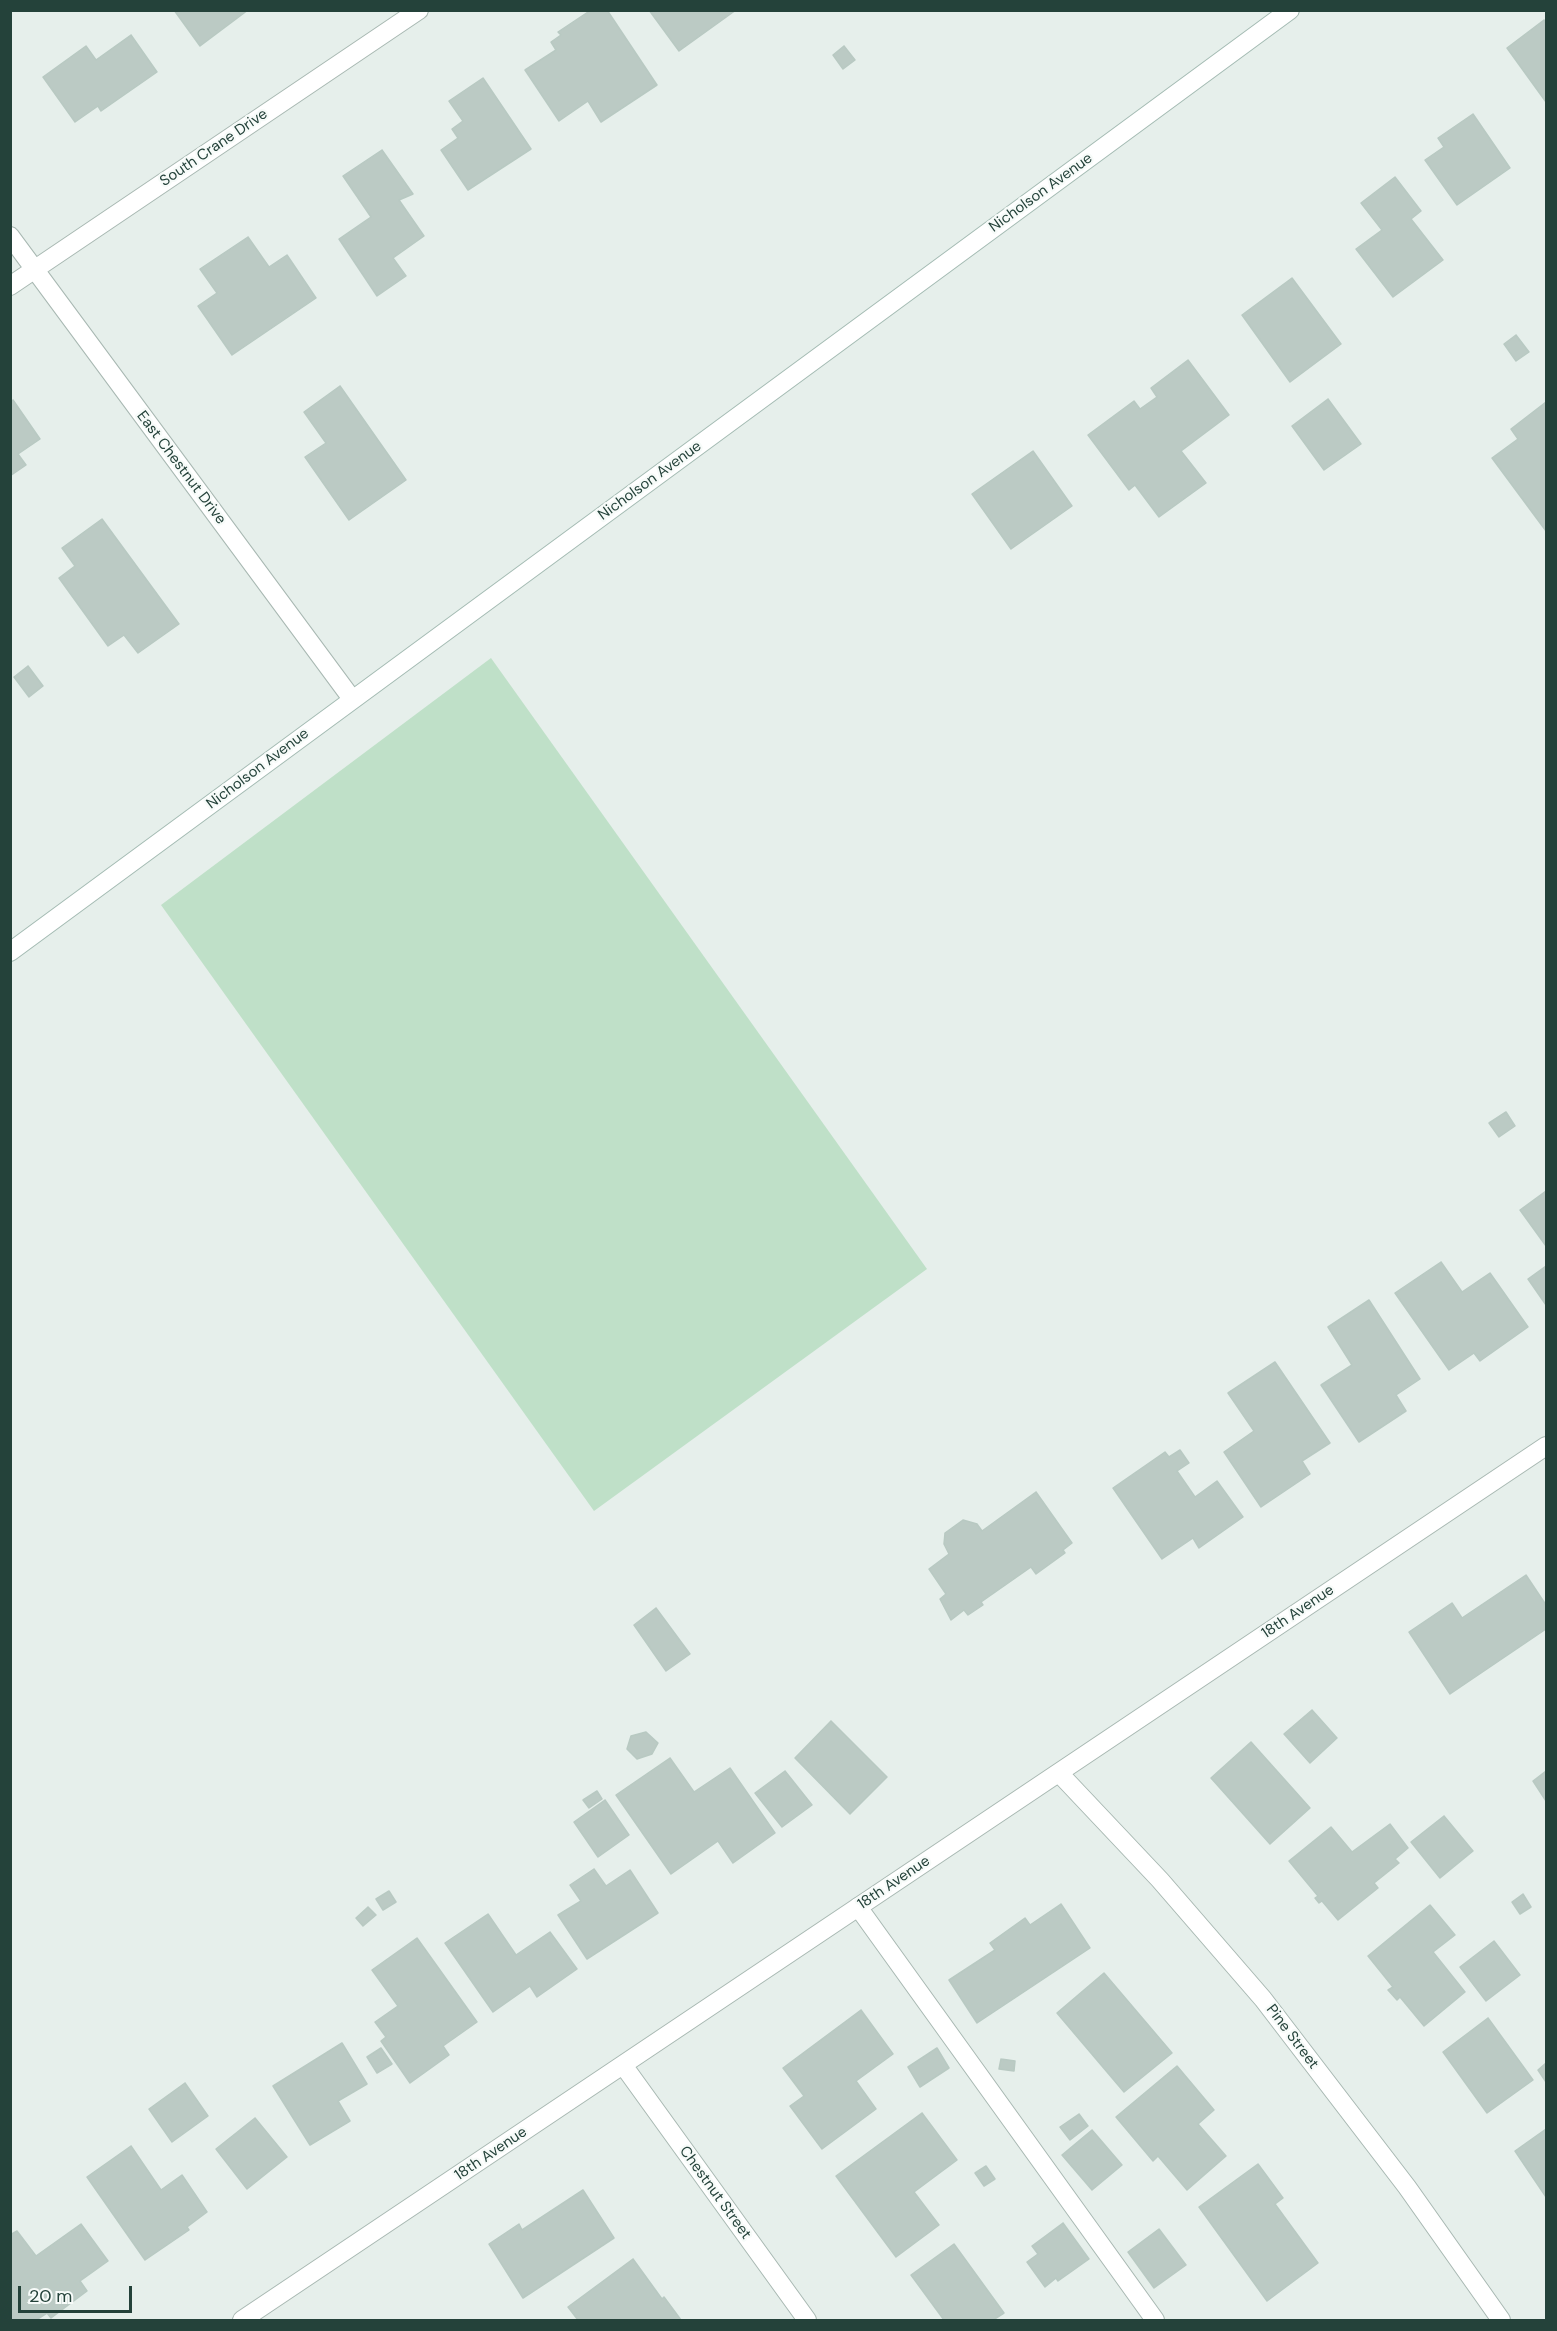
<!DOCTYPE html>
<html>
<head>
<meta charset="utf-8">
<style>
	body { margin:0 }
	#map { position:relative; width:1557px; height:2331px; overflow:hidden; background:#e6efeb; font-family:"DM Sans",sans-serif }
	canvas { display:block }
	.frame { position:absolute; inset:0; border:12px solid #24423a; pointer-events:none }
	.scale { position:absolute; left:18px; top:2286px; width:114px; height:27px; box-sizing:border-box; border:3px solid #24423a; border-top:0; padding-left:8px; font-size:18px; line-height:21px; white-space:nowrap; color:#24423a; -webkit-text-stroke:4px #f7fbf9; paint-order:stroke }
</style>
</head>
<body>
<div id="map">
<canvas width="1557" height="2331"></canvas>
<div class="frame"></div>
<div class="scale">20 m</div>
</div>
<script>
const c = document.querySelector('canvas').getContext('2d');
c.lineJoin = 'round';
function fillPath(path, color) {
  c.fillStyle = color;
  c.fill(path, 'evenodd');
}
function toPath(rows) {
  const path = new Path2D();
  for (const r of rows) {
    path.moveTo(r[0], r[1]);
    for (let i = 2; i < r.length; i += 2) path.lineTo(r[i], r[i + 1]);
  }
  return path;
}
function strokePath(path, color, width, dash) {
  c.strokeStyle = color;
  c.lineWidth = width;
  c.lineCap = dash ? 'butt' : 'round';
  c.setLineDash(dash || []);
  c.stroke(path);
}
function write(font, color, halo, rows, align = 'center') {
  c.font = font + ' "DM Sans",sans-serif';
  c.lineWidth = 4.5;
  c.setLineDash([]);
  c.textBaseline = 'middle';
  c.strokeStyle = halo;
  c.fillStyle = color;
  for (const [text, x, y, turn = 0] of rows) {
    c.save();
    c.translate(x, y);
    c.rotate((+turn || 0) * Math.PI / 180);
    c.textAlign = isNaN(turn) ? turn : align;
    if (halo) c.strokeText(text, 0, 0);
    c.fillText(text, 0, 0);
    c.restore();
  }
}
const green = toPath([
	[491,658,927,1269,594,1511,161,905]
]);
const building = toPath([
	[174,10,248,10,200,46,174,10],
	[591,10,607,10,657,85,601,122,588,101,559,121,525,70,556,50,551,42,561,35,558,32,591,10],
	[649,10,736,10,679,51,649,10],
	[1544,20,1546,23,1546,102,1507,48,1544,20],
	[131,35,157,72,101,111,98,106,75,122,43,77,86,46,96,60,131,35],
	[844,46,855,60,843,69,833,55,844,46],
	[483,78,531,149,468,190,441,150,458,138,452,129,463,121,449,101,483,78],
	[1473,114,1510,168,1457,205,1425,160,1444,147,1438,138,1473,114],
	[382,150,413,194,399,200,424,236,393,258,406,276,377,296,339,239,371,217,343,176,382,150],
	[1395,177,1421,211,1411,219,1443,260,1393,297,1356,249,1382,230,1361,203,1395,177],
	[248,237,269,267,287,255,316,298,232,355,198,306,217,293,200,269,248,237],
	[1292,278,1341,344,1290,382,1242,315,1292,278],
	[1516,335,1529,352,1516,361,1504,344,1516,335],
	[1188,360,1229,415,1181,451,1206,483,1159,517,1135,485,1129,490,1088,435,1134,401,1140,409,1157,397,1151,388,1188,360],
	[340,386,406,480,349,520,305,457,326,443,304,412,340,386],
	[1328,399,1361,444,1324,470,1292,426,1328,399],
	[13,400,40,439,18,454,26,465,10,476,10,402,13,400],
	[1546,402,1546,531,1492,458,1518,439,1511,429,1546,402],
	[1033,451,1072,506,1011,549,972,494,1033,451],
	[102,519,179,624,138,653,124,635,108,646,59,578,75,566,62,548,102,519],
	[28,666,43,686,29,697,14,677,28,666],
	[1506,1112,1515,1126,1499,1137,1489,1123,1506,1112],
	[1546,1191,1546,1246,1520,1210,1546,1191],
	[1441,1262,1462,1292,1490,1273,1528,1327,1480,1361,1474,1353,1449,1370,1395,1293,1441,1262],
	[1546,1266,1546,1305,1528,1279,1546,1266],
	[1369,1300,1420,1379,1396,1395,1406,1411,1359,1442,1321,1385,1352,1365,1328,1327,1369,1300],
	[1275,1362,1330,1443,1302,1461,1310,1474,1261,1507,1224,1452,1254,1431,1228,1393,1275,1362],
	[1180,1450,1189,1463,1177,1471,1195,1497,1217,1481,1243,1517,1199,1548,1193,1538,1162,1559,1113,1488,1165,1452,1169,1457,1180,1450],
	[1036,1492,1072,1543,1063,1550,1065,1553,1036,1574,1031,1567,981,1602,983,1605,968,1615,964,1610,951,1620,940,1599,946,1594,929,1569,949,1554,944,1544,945,1533,963,1520,977,1524,982,1531,1036,1492],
	[1526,1575,1546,1605,1546,1629,1450,1694,1409,1632,1452,1603,1462,1618,1526,1575],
	[656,1608,690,1654,666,1671,634,1625,656,1608],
	[1312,1710,1337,1738,1310,1763,1284,1734,1312,1710],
	[831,1721,887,1777,850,1814,795,1758,831,1721],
	[646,1732,658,1743,652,1754,637,1759,627,1749,631,1736,646,1732],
	[1251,1742,1310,1808,1270,1844,1211,1778,1251,1742],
	[670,1758,694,1792,730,1768,775,1833,733,1863,718,1841,671,1874,616,1795,670,1758],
	[785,1771,812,1805,782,1827,755,1793,785,1771],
	[1546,1771,1546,1801,1533,1781,1546,1771],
	[597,1791,602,1799,589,1808,583,1800,597,1791],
	[605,1800,629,1835,598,1857,574,1822,605,1800],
	[1444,1816,1473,1851,1440,1878,1411,1842,1444,1816],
	[1390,1824,1408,1848,1395,1859,1399,1863,1374,1883,1378,1888,1338,1920,1322,1901,1319,1903,1315,1898,1318,1896,1289,1861,1331,1827,1352,1852,1390,1824],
	[594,1869,606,1886,630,1870,658,1913,587,1959,558,1915,581,1901,570,1885,594,1869],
	[389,1891,396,1902,383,1910,376,1899,389,1891],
	[1523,1894,1531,1907,1520,1914,1512,1902,1523,1894],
	[1061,1904,1090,1948,977,2023,949,1980,995,1950,990,1943,1025,1918,1030,1925,1061,1904],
	[1430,1905,1455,1935,1433,1952,1465,1992,1424,2026,1400,1997,1397,2000,1388,1990,1393,1987,1368,1956,1430,1905],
	[368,1907,376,1915,363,1926,356,1918,368,1907],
	[488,1914,516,1955,550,1932,577,1969,537,1997,530,1986,493,2012,445,1943,488,1914],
	[417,1938,477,2022,443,2046,449,2055,410,2083,381,2041,386,2037,375,2022,398,2006,372,1970,417,1938],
	[1494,1941,1520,1975,1486,2001,1460,1967,1494,1941],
	[1104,1973,1172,2053,1124,2092,1057,2013,1104,1973],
	[861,2010,893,2054,856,2081,876,2109,822,2149,790,2106,804,2096,783,2068,861,2010],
	[1488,2018,1533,2080,1487,2113,1443,2052,1488,2018],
	[342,2043,367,2084,338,2101,350,2121,310,2145,273,2086,342,2043],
	[381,2048,392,2064,377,2073,367,2057,381,2048],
	[937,2048,949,2068,920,2087,908,2067,937,2048],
	[1001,2059,1015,2061,1014,2071,999,2069,1001,2059],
	[1546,2063,1546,2082,1538,2070,1546,2063],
	[1177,2066,1214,2110,1198,2124,1226,2156,1187,2190,1158,2156,1153,2161,1116,2117,1177,2066],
	[185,2083,208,2116,172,2142,149,2109,185,2083],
	[922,2113,957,2160,914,2192,939,2225,896,2257,836,2176,922,2113],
	[1079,2114,1088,2126,1070,2140,1060,2127,1079,2114],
	[255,2118,287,2157,247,2189,216,2149,255,2118],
	[1546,2129,1546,2197,1515,2151,1546,2129],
	[1092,2130,1122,2165,1092,2190,1062,2155,1092,2130],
	[131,2146,161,2190,182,2175,207,2212,187,2227,189,2230,145,2260,87,2177,131,2146],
	[1258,2164,1283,2198,1275,2204,1318,2263,1267,2301,1199,2207,1258,2164],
	[986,2166,995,2179,984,2186,975,2173,986,2166],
	[583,2190,614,2238,523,2298,489,2244,519,2224,522,2230,583,2190],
	[1063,2223,1089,2259,1058,2281,1056,2278,1045,2287,1027,2262,1038,2254,1032,2246,1063,2223],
	[81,2224,108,2261,80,2281,87,2291,51,2318,47,2313,36,2320,10,2320,10,2235,17,2231,36,2256,81,2224],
	[1159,2229,1186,2265,1154,2288,1128,2252,1159,2229],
	[954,2244,1004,2313,993,2320,944,2320,911,2275,954,2244],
	[633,2259,662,2299,664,2297,681,2320,578,2320,568,2307,633,2259]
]);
const service = toPath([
	[858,1907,1155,2320]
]);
const minor = toPath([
	[10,236,352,699],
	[10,286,419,10],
	[1059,1773,1160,1880,1263,1999,1407,2187,1501,2320],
	[623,2065,807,2320],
	[242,2320,1546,1446]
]);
const secondary = toPath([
	[10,952,1290,10]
]);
const streetNames = [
	["South Crane Drive",214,148,-34],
	["Nicholson Avenue",1041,193,-36],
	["East Chestnut Drive",181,468,53],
	["Nicholson Avenue",650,481,-36],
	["Nicholson Avenue",258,769,-37],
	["18th Avenue",1298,1612,-34],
	["18th Avenue",894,1883,-34],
	["Pine Street",1292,2037,53],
	["18th Avenue",491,2154,-34],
	["Chestnut Street",715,2193,54]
];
fillPath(green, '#bfe0c8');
fillPath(building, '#bbcac4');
strokePath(building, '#b8c9c2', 1.5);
strokePath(service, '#a8b8b2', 20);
strokePath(minor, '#a8b8b2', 20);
strokePath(secondary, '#a4bbb3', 20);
strokePath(service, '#fff', 18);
strokePath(minor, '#fff', 18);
strokePath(secondary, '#fff', 18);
write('15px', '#24423a', '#f7fbf9', streetNames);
</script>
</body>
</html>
